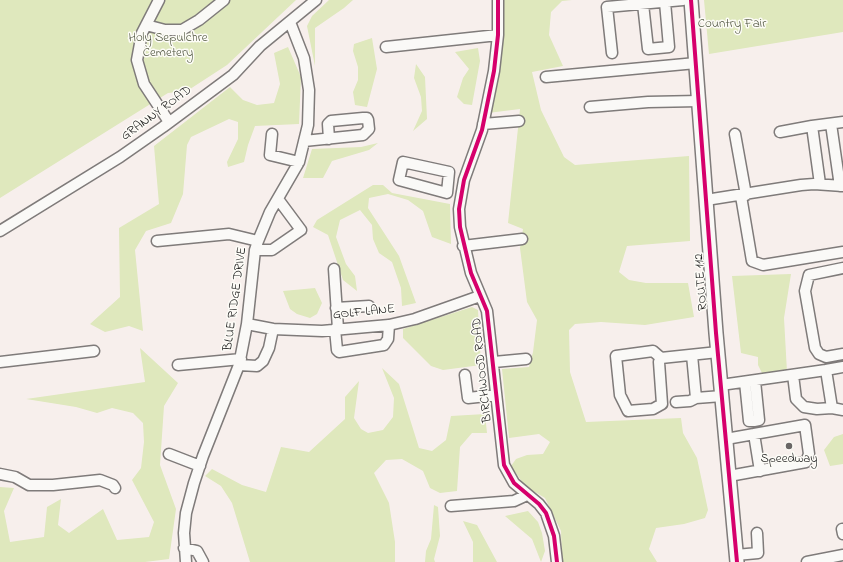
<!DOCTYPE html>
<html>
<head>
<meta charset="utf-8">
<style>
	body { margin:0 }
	canvas { display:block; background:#f7efec }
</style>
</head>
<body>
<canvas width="843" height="562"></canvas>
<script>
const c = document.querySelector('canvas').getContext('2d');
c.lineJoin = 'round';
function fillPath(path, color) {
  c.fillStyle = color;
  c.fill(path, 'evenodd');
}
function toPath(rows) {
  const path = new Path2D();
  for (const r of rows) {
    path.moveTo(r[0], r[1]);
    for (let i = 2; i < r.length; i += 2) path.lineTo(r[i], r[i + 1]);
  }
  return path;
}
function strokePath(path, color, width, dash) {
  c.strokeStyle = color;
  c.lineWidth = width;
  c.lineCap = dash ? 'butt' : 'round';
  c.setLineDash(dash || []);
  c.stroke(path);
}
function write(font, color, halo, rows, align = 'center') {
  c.font = font + ' "Indie Flower",sans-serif';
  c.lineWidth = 3;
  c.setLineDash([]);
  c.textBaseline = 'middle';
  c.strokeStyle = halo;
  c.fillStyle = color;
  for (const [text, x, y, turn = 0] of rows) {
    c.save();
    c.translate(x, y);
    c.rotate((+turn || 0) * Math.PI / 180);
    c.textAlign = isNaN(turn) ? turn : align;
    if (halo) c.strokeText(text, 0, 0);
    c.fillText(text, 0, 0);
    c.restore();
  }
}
const green = toPath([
	[0,0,296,0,227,65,187,91,168,93,0,198],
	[329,0,353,0,344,8,315,28,315,66,307,26,312,16],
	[500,0,572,0,562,1,551,12,549,35,563,66,532,72,541,110,564,157,575,165,689,156,690,241,627,246,619,272,629,280,646,283,688,283,694,317,645,325,601,322,575,324,569,330,570,372,586,422,681,418,683,433,697,458,708,510,705,518,684,524,656,528,649,549,657,562,562,562,561,531,545,498,525,486,511,466,516,459,527,455,543,454,550,442,539,434,509,438,502,369,529,367,533,352,537,320,527,302,520,248,523,229,508,223,520,109,488,113,500,69],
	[704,0,843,0,843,32,709,54],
	[372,38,377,69,367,107,355,105,353,92,358,80,358,67,353,51,354,44],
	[288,47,301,77,299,124,255,126,248,145,244,162,228,167,227,162,238,139,238,122,229,119,191,137,187,145,183,194,171,223,146,231,135,250,143,331,129,326,105,332,90,324,120,297,119,228,159,204,154,146,230,87,243,100,257,105,274,103,280,84,274,53],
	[478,48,480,61,472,105,464,104,457,97,463,78,469,69,455,52],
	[416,64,425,77,427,119,413,131,422,111,421,97,414,78],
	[378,143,369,150,332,161,323,178,303,178,312,149,361,147],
	[373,185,383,185,392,193,450,204,451,244,432,237,423,211,408,200,388,194,369,198,368,208,399,256,416,303,402,306,401,288,392,262,379,253,373,239,372,225,360,210,340,220,336,237,346,264,355,276,357,291,343,280,328,235,313,227,317,220],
	[791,274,784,318,787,372,762,373,758,365,758,357,741,353,732,276],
	[315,288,322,303,317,314,310,318,297,314,290,309,283,291],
	[472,307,478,310,481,365,443,370,431,366,403,338,403,329],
	[140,348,178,383,164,406,160,465,176,509,169,559,145,562,0,562,0,487,14,488,4,511,10,542,44,537,47,507,61,499,58,525,69,533,103,509,117,540,149,537,154,522,132,480,141,468,144,442,143,423,133,413,112,408,97,413,76,407,26,399,145,382],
	[382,368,399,384,419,448,432,451,446,440,451,416,485,414,487,433,472,433,460,447,457,491,440,493,430,488,423,471,402,459,386,460,374,473,389,503,395,542,395,562,250,562,232,503,221,486,205,476,212,469,242,485,266,492,281,447,309,452,345,419,345,397,359,381,354,418,361,429,368,433,383,430,393,417,394,398],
	[843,434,843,464,830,466,824,450,834,437],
	[434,505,438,507,440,536,434,559,435,562,425,562,426,551,431,539],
	[528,511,538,522,542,533,545,551,541,562,532,539,505,516],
	[463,521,477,525,497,562,473,562,473,542]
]);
const minor = toPath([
	[159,0,142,33,137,60,144,84,169,122],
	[498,0,498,35,494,71,482,130,464,180,459,209,460,227,471,273,487,311,504,465,514,483,539,504,546,513,554,536,557,562],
	[643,4,648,49,669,47,665,2],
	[146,25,165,30,182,30,199,20,224,0],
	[386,47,498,35],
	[612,53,607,7,683,0],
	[546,77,696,63],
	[590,107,648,102,699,101],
	[483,124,519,121],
	[831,124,840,186],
	[780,132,812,126],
	[272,134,270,155,299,162],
	[735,134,746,195],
	[304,141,363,135,369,129,368,120,367,118,363,118,331,121,328,124,329,139],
	[403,162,449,172,447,193,399,180,403,162],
	[820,184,812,126,843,122],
	[741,196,752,261,763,265,843,252],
	[706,200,801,185,814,184,843,186],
	[0,231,120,157,163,127,233,75,260,46,316,0],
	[157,241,229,234,258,241],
	[463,246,522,239],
	[255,250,272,250,301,230,278,199],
	[843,268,809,275,805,291,815,348,819,354,826,357,843,354],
	[334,269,338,329],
	[336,308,369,306],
	[247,324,273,329,322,331,389,325,415,319,480,296],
	[335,329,337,350,339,352,384,345,388,339,389,325],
	[692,355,696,398,722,396],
	[661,358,659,362,662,404,653,409,628,411,620,395,616,356,653,351,661,358,718,352],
	[0,362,94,351],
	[494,362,526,359],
	[178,365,241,359],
	[239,365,257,366,263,361,269,348,273,329],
	[826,370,843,367],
	[465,375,468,398,496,395],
	[793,375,796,399,804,407,817,409,832,408],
	[745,382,749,421,754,421,759,420,755,381],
	[721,385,826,370,832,408,843,410],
	[676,402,690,401,696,398],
	[754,434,760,471],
	[726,439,805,425,809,454,806,462,729,476],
	[169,454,200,466],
	[0,474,15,477,29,485,53,485,100,480,113,485,115,488],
	[451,506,514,501,527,495],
	[842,529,843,534],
	[184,548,197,551,203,562],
	[736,555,758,553,757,533],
	[186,562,184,533,186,513,194,483,203,456,239,365,247,324,255,250,258,241,270,212,299,162,308,125,309,90,304,58,290,22],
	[807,562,843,555]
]);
const major = toPath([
	[691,0,716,333,737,562]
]);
const cycleway = toPath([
	[498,0,498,35,494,71,482,130,464,180,459,209,460,227,471,273,487,311,504,465,514,483,539,504,546,513,554,536,557,562],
	[691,0,716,333,737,562]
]);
const markers = [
	[789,446,4,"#696665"]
];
const parkNames = [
	["Country Fair",732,25],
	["Holy Sepulchre",168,39],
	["Cemetery",168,54]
];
const streetNames = [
	["GRANNY ROAD",157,114,-36],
	["ROUTE 112",702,282,-94],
	["BLUE RIDGE DRIVE",236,299,-82],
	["GOLF LANE",364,313,-6],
	["BIRCHWOOD ROAD",483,370,-96]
];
const poiNames = [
	["Speedway",789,460]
];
fillPath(green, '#dfe8bd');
strokePath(minor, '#7f7b7a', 13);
strokePath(major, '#7f7b7a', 16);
strokePath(minor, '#faf9f7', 10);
strokePath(major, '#faf9f7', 13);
strokePath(cycleway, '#d6006c', 4);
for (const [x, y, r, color] of markers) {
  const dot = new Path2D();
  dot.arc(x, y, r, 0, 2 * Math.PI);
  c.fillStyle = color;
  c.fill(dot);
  strokePath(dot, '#fdfcf7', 1.5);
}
write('13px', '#515741', '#fdfcf7', parkNames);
write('13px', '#1c1c1c', '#fdfcf7', streetNames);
write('13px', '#1c1c1c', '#fdfcf7', poiNames);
</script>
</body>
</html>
